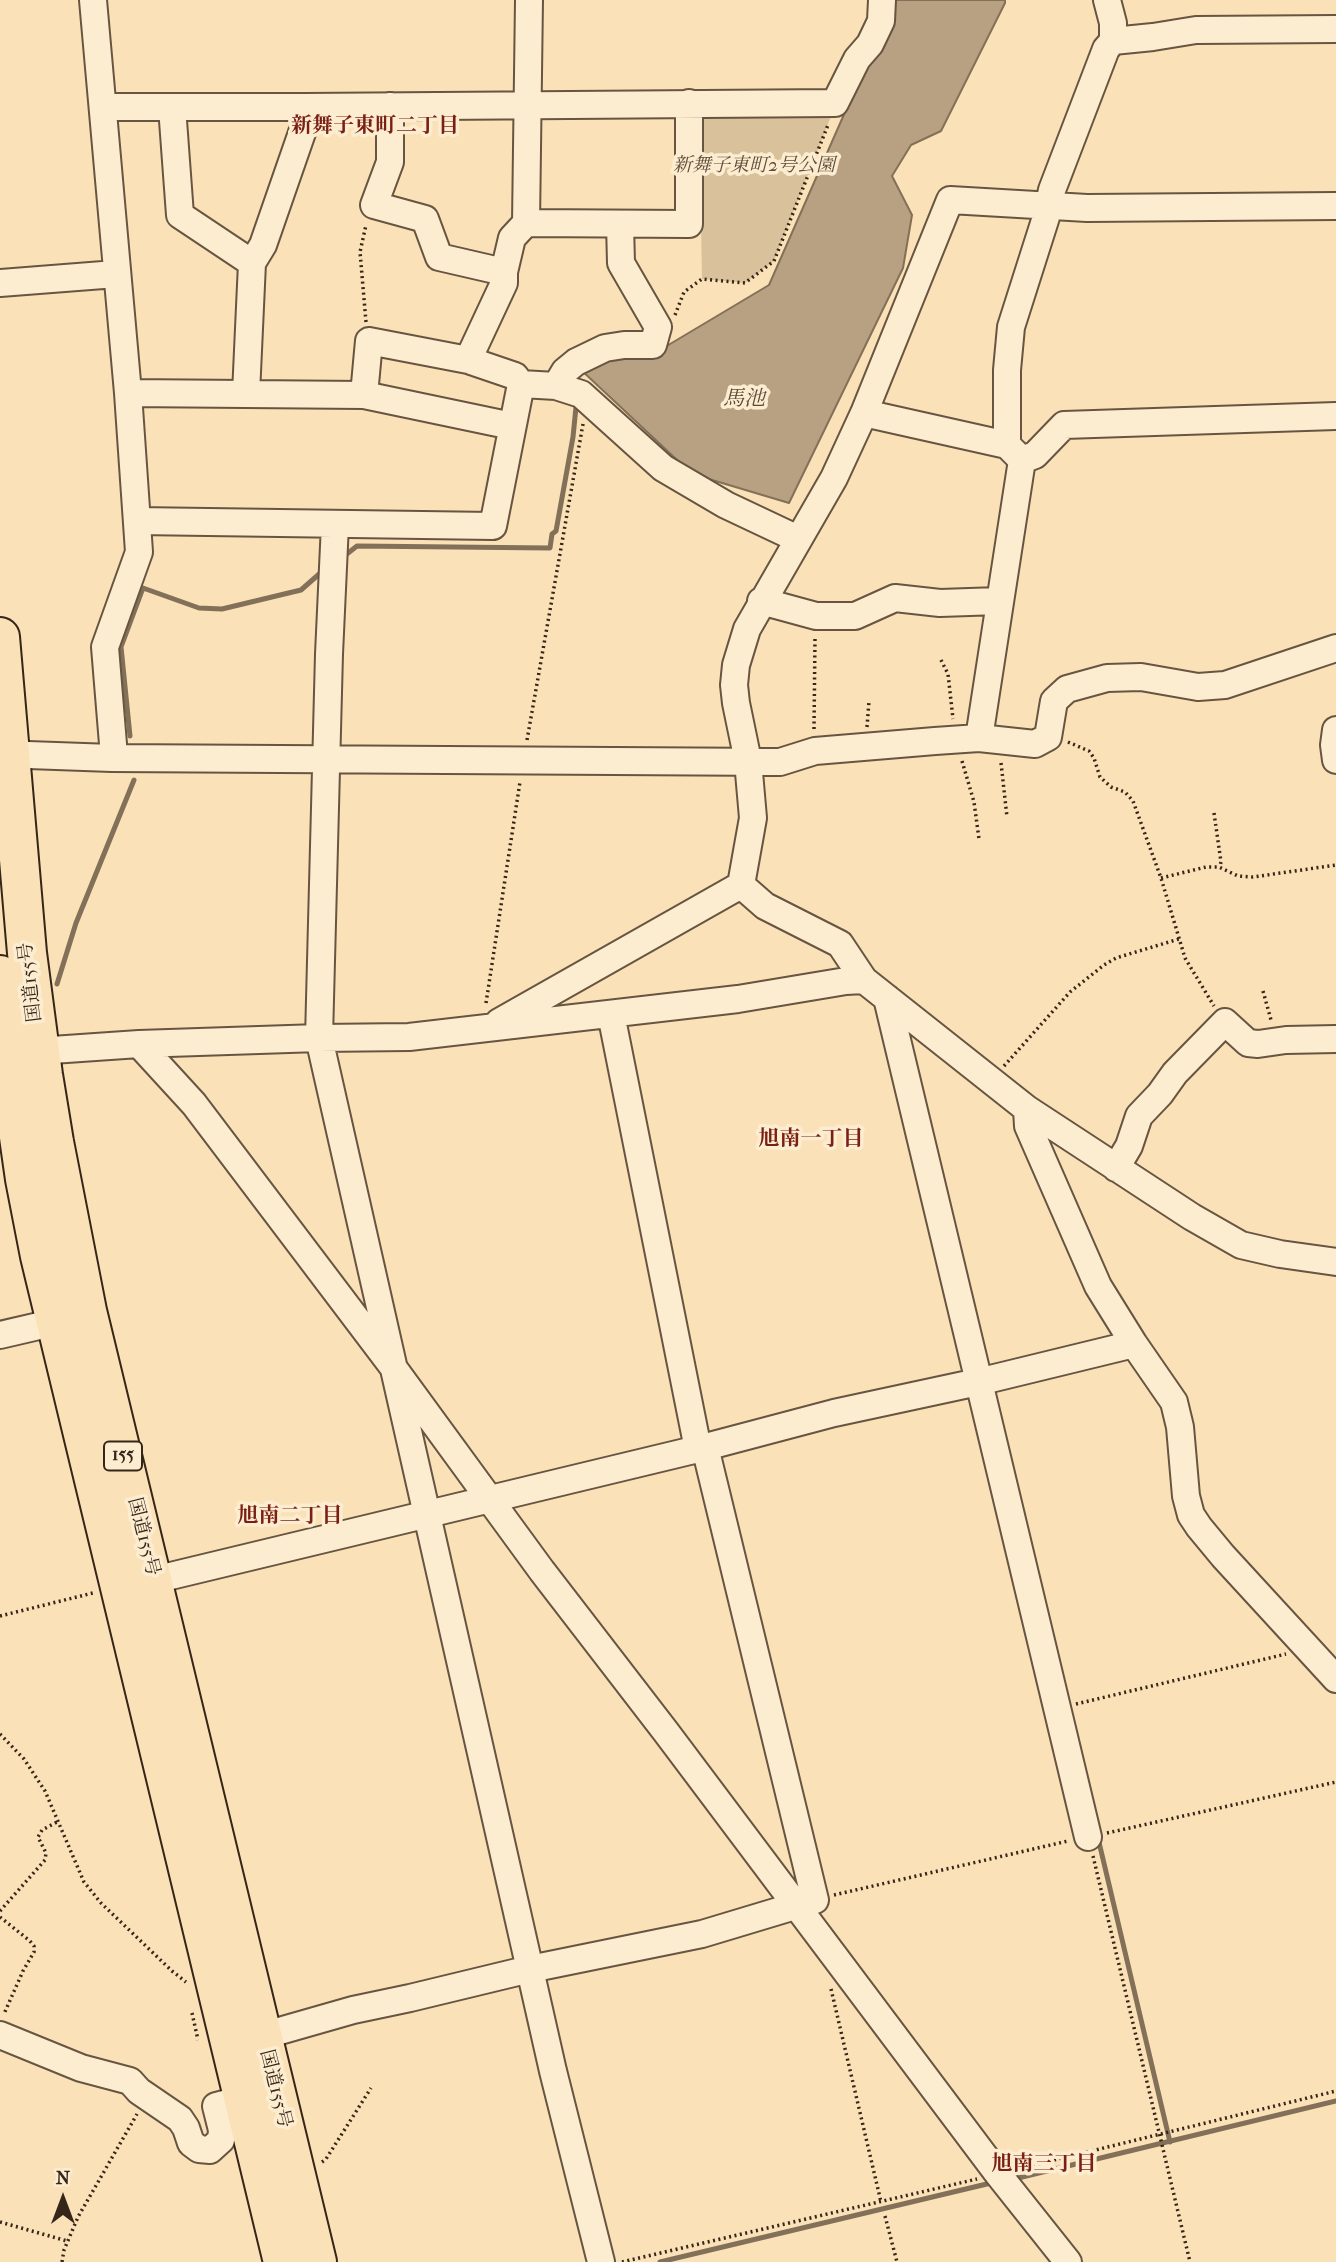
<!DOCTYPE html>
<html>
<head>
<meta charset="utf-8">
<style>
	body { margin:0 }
	#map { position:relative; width:1336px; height:2262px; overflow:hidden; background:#fae1b7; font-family:"IM FELL French Canon",serif }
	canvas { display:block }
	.north { position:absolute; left:28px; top:2164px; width:70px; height:70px; -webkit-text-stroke:5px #fcecd0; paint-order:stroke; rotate:0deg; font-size:19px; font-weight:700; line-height:28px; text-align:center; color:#36261a }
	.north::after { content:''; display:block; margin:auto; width:24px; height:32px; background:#36261a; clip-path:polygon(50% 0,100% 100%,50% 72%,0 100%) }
</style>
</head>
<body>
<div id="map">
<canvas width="1336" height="2262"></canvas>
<div class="north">N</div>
</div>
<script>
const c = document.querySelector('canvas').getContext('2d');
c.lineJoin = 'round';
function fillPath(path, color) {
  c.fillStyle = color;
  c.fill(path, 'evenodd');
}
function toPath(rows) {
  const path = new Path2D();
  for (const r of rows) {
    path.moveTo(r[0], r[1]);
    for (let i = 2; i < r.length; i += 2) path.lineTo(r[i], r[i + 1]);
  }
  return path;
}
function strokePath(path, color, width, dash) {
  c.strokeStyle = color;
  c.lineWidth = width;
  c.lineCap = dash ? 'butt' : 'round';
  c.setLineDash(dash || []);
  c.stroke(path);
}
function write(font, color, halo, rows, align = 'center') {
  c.font = font + ' "IM FELL French Canon","Noto Serif JP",serif';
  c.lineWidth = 7;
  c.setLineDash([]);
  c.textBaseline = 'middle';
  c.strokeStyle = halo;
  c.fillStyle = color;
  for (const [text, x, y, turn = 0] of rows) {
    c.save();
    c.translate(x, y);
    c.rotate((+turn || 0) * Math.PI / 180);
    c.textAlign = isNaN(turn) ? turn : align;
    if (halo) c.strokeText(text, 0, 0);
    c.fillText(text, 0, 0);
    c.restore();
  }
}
const green = toPath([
	[699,110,833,111,774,261,745,283,702,279]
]);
const water = toPath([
	[890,0,1005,0,1005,3,941,131,911,145,892,176,912,215,903,268,789,503,692,474,579,368,604,355,660,350,769,285,889,12,890,0]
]);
const stream = toPath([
	[343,557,357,546,550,548,552,534,556,531,573,437,576,407,580,403],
	[130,736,121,647,143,588,199,608,222,609,301,590,326,568],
	[57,984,76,923,134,780],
	[1098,1838,1170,2142],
	[1014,2179,1336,2101],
	[660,2262,991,2183]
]);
const path = toPath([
	[675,315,684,292,702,279,745,283,774,261,828,125],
	[366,322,360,252,366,225],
	[941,660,948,674,953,719],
	[867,727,869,701],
	[814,729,815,638],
	[527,740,583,424],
	[1068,742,1089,751,1094,758,1100,777,1111,787,1125,792,1133,801,1161,878,1185,958,1214,1006],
	[962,761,974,802,979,839],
	[1001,763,1007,817],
	[1214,813,1221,862,1220,866],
	[1161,878,1206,867,1219,867,1238,876,1253,877,1336,865],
	[1263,991,1271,1020],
	[486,1003,520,782],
	[1004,1066,1070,992,1104,965,1116,958,1179,939],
	[0,1616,93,1593],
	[1076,1704,1286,1654],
	[0,1734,24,1759,45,1791,84,1882,101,1903,172,1971,186,1982],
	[1107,1833,1336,1782],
	[1093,1856,1190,2262],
	[834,1895,1068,1841],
	[0,1911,45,1860,46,1853,38,1837,42,1830,59,1821],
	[0,1917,30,1941,34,1946,34,1952,23,1971,4,2014],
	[831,1989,881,2202],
	[192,2013,198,2040],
	[322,2162,326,2159,371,2088],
	[1022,2168,1336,2091],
	[885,2216,897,2262],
	[0,2222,67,2241],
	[62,2262,64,2250,78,2217,137,2114],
	[622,2262,977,2179]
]);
const minor = toPath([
	[93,0,128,393,139,552,105,647,113,744,112,758],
	[529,0,526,223,689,224,689,103],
	[1113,41,1153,37,1196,30,1336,29],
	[390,106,390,162,374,205,425,219,439,257,504,272,512,238,526,223],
	[103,107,305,107,835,103,857,59,870,44,881,21,882,0],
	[172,107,180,215,252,263],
	[0,283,116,274],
	[468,360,504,283,504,272],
	[556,386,565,371,576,362,605,348,624,345,653,345,658,327,621,263,620,224],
	[128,393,364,395,512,426],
	[246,394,252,263,263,245,305,124,305,107],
	[364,395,369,341,468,360,515,376,521,384],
	[864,413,1007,445,1018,456],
	[1007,445,1007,370,1011,327,1046,217,1052,190,1106,49,1113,41,1113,23,1107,0],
	[1022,460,1035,455,1064,425,1336,416],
	[137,521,493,526,521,384,556,386,581,394,663,468,726,505,798,539],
	[335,524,329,654,319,1038,553,2071,601,2262],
	[761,601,816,616,855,616,895,598,940,603,999,601],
	[1336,730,1334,745,1336,760],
	[979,738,1022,460],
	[0,754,112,758,780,762,815,751,935,741,979,738,1035,744,1048,737,1054,701,1067,689,1107,678,1141,677,1198,687,1225,685,1336,648],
	[741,885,753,818,748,761,736,703,734,685,736,665,747,629,834,478,864,413,950,200,1087,208,1336,206],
	[741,885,765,906,840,944,864,980,1027,1109,1192,1217,1241,1245,1280,1254,1336,1262],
	[887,998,1088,1837],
	[611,1014,698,1449],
	[499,1022,741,885],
	[139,1044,194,1104,393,1367,542,1571,666,1732,998,2174,1068,2262],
	[23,1052,139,1044,319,1038,409,1037,738,999,846,981,864,980],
	[1027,1109,1028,1126,1098,1286,1134,1344,1174,1402,1180,1427,1186,1496,1191,1515,1199,1527,1223,1556,1336,1679],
	[1116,1168,1129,1146,1139,1116,1160,1094,1175,1073,1225,1022,1248,1043,1258,1044,1286,1040,1336,1039],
	[0,1335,56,1322],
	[154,1580,698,1449,834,1413,978,1382,1134,1344],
	[0,2035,81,2068,130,2081,139,2091,180,2119,186,2128,191,2143,199,2149,210,2150,221,2140,222,2130,216,2106,243,2099],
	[262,2036,353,2010,410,1998,530,1969,702,1934,815,1900,705,1447]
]);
const highway = toPath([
	[0,637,27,953,43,1075,54,1142,87,1311,317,2262],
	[0,975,7,1053,25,1179,40,1256,283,2262]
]);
const shields = [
	[123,1456,38]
];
const shieldNames = [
	["155",123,1456]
];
const parkNames = [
	["新舞子東町2号公園",754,166]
];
const streetNames = [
	["国道155号",31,982,-97],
	["国道155号",143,1537,76],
	["国道155号",275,2089,76]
];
const neighbourhoodNames = [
	["新舞子東町二丁目",375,127],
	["旭南一丁目",811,1140],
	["旭南二丁目",290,1517],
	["旭南三丁目",1044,2165]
];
const waterNames = [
	["馬池",744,400]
];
fillPath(green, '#d9c19c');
fillPath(water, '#b7a182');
strokePath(water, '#837058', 2);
strokePath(stream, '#837058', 5);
strokePath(minor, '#675541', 30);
strokePath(highway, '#36261a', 42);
strokePath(path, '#36261a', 3.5, [2, 3.5]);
strokePath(minor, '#fcecd0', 26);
strokePath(highway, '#fae1b7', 38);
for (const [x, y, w] of shields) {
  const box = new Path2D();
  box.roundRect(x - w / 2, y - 14.5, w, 29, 5);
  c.fillStyle = '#fcecd0';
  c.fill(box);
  strokePath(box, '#36261a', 2);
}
write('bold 18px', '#36261a', null, shieldNames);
write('italic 19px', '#5f4d3a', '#fcecd0', parkNames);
write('19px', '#36261a', '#fcecd0', streetNames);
write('bold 21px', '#7a1f14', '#fcecd0', neighbourhoodNames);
write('italic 21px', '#5d4b39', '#fcecd0', waterNames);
</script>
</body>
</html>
